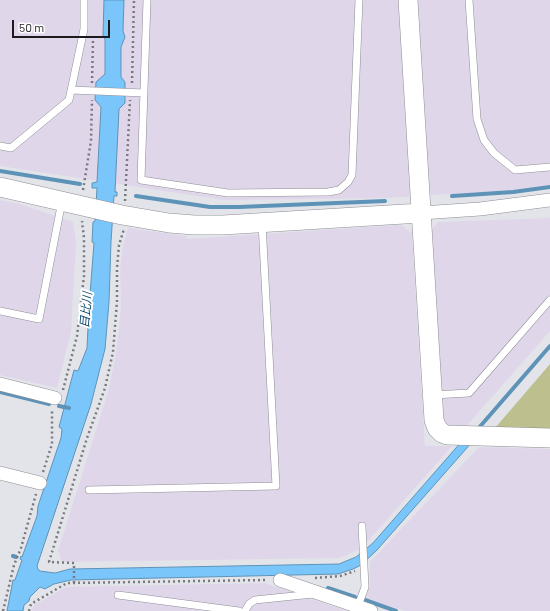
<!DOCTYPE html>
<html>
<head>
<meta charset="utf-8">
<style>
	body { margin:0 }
	#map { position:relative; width:550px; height:611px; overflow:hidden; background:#e3e4ea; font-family:Barlow,sans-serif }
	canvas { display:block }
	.scale { position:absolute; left:12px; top:20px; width:98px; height:18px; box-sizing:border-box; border:2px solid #1b1b1d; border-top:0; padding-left:5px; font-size:12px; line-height:14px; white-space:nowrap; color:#1b1b1d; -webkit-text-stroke:3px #fff; paint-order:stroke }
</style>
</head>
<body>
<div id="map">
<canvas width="550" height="611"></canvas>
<div class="scale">50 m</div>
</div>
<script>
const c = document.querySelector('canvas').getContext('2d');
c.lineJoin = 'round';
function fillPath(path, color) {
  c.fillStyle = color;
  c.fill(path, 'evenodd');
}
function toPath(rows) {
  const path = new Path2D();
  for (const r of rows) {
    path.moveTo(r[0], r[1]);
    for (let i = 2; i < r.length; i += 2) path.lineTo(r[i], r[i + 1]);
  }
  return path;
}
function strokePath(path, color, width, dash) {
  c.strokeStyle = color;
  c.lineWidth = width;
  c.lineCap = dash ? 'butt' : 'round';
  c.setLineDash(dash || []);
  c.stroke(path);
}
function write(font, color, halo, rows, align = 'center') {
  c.font = font + ' Barlow,"Noto Sans JP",sans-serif';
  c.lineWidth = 4;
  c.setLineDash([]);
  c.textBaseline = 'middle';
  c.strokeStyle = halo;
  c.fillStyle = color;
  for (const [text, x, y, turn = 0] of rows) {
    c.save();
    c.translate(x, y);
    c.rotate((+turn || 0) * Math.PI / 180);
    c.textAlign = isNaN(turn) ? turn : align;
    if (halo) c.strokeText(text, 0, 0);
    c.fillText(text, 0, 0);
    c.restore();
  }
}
const industrial = toPath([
	[0,0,550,0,550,185,513,190,387,198,223,200,0,166],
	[0,200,20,204,73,222,76,242,71,332,57,388,0,375],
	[550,218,550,331,463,430,452,430,438,418,428,233,438,222],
	[401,225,412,233,425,446,452,446,368,541,360,549,340,558,62,562,58,551,108,392,116,354,121,307,120,269,123,246,128,228,186,236,187,239],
	[479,447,550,449,550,611,405,611,366,598,370,586,370,562],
	[265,583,347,611,32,611,34,605,66,587]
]);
const green = toPath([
	[550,364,550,431,495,428]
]);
const water = toPath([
	[104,0,124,0,123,31,125,37,121,47,121,77,125,82,125,103,119,109,115,192,117,192,117,196,114,196,111,242,109,302,105,349,91,404,37,566,38,569,40,571,55,573,70,569,339,564,356,557,373,543,462,441,473,441,377,550,361,565,353,569,338,574,71,580,54,584,45,589,40,587,30,597,29,601,24,605,23,611,7,611,13,580,15,580,22,560,20,559,21,556,22,557,37,516,38,506,61,438,62,429,59,427,74,370,78,371,87,348,89,307,94,243,92,242,93,222,95,221,97,188,92,188,92,183,97,182,101,107,95,100,96,82,105,74,105,39,103,36,104,0]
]);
const stream = toPath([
	[0,171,80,184],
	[136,196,210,207,239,207,385,201],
	[452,196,513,192,550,187],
	[0,392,49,404],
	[59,406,69,408],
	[477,430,550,346],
	[13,556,16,557],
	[328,588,355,597],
	[365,600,396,611]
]);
const path = toPath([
	[92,83,93,40],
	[132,83,134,0],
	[83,190,91,141,92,100],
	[125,201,130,100],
	[63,390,77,336,84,276,84,238,82,221],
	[43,472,52,444,52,409],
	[315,578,340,576,355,571],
	[74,583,74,563,49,562,87,438,105,388,113,352,117,301,117,268,119,245,124,229],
	[3,611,14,565,21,548,36,494],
	[29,611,31,604,67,583,268,580]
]);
const lane = toPath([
	[147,0,141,180,228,193,328,192,339,190,348,182,352,175,359,0],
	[469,0,477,119,484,140,494,153,515,170,550,167],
	[71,90,144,93],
	[0,146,11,148,69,100,84,29,84,0],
	[0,311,39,319,62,201],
	[433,395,469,393,550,300],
	[89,490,276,486,262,223],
	[118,595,239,611],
	[358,606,365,587,362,526],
	[245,611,249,604,255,600,313,594]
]);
const street = toPath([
	[421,213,480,209,550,200],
	[0,384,55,398],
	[0,473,40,483],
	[280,580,371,611]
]);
const secondary = toPath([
	[408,0,434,420,437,428,442,433,447,435,550,438],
	[0,187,122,215,169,223,194,225,223,225,421,213]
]);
const waterNames = [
	["目比川",86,310,-85]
];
fillPath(industrial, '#e0d6ea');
fillPath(green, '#bdc08e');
fillPath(water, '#7ac6fa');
strokePath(water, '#5e93b8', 1);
strokePath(stream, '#5e93b8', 4);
strokePath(lane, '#8d8e93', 8);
strokePath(street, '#8d8e93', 14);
strokePath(secondary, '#8d8e93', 20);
strokePath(path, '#79797d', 2.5, [2, 3]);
strokePath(lane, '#fff', 7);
strokePath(street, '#fff', 13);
strokePath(secondary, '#fff', 19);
write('italic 12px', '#094668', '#fff', waterNames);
</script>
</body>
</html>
